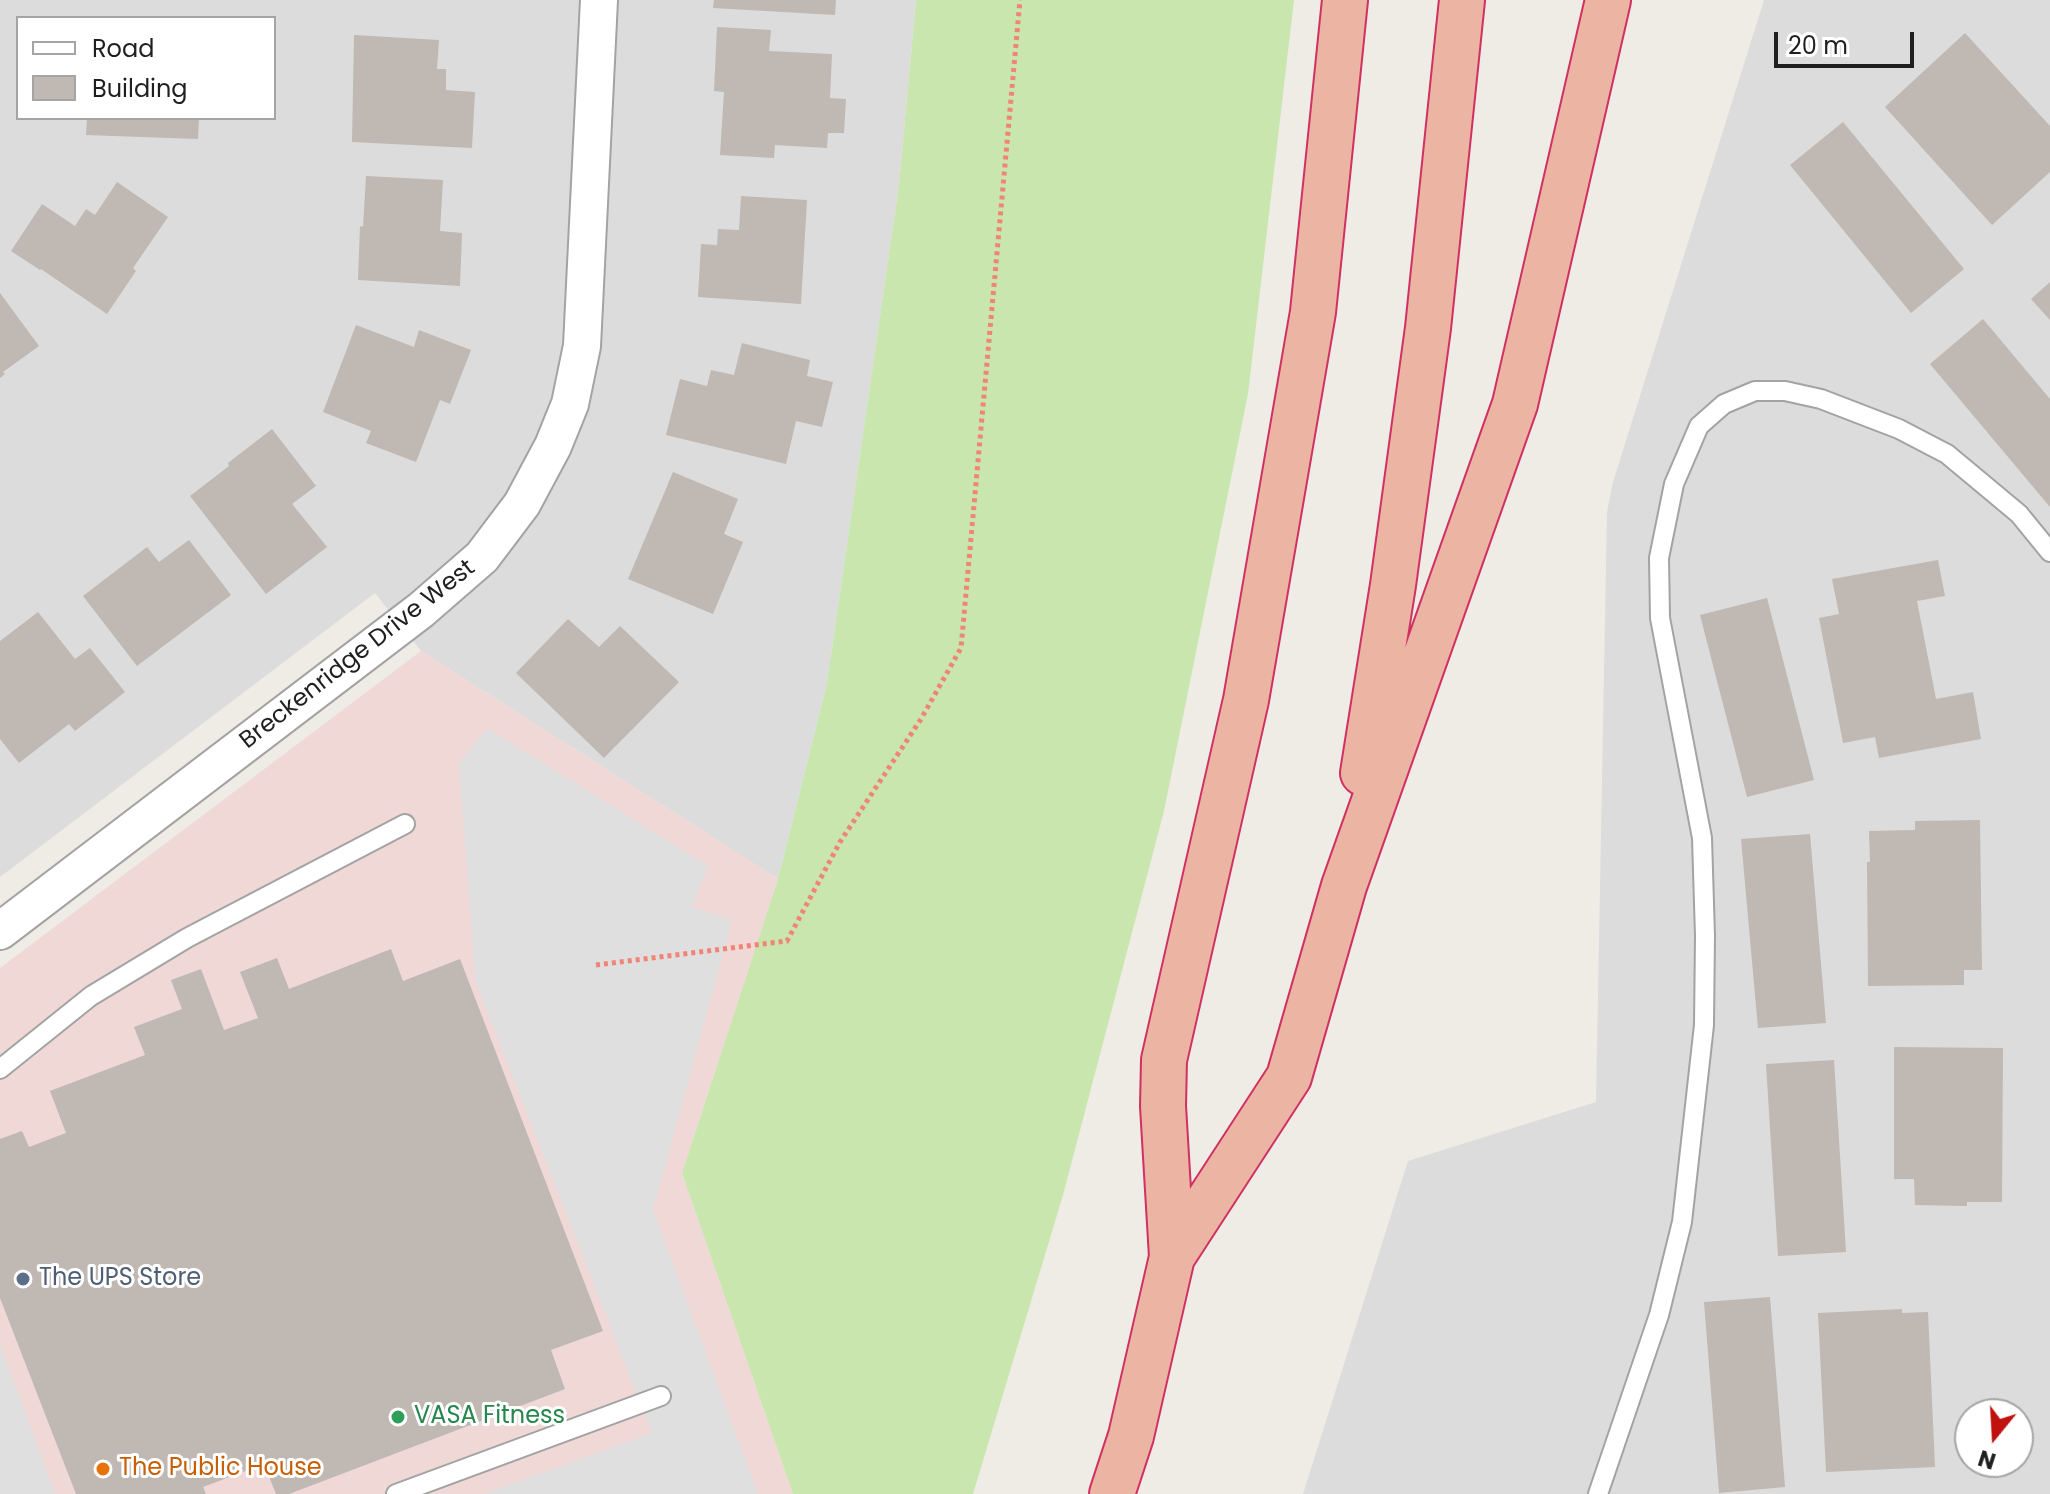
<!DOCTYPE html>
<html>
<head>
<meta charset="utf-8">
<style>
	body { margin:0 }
	#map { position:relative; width:2050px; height:1494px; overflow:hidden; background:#efece6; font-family:Poppins,sans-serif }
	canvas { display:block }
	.legend { position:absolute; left:16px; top:16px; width:260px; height:104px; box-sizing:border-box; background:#fff; border:2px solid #a5a5a5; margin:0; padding:10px 14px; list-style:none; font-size:24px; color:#1f1f1f }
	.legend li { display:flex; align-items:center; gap:16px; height:40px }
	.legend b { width:40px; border:2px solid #a5a5a5 }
	.north { position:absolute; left:1954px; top:1398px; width:80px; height:80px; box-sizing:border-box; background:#fff; border:2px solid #a5a5a5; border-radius:50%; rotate:198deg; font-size:22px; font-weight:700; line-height:32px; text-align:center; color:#1f1f1f }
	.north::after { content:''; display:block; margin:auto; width:28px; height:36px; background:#c0120e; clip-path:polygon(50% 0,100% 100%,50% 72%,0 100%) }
	.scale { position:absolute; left:1774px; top:32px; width:140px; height:36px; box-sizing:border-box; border:4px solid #1f1f1f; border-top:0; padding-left:10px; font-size:24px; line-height:28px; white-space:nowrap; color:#1f1f1f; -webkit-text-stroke:6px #fff; paint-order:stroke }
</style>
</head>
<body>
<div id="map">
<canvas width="2050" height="1494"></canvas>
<ul class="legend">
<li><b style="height:10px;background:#fff"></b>Road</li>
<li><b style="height:22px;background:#bfb8b3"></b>Building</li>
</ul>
<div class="north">N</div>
<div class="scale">20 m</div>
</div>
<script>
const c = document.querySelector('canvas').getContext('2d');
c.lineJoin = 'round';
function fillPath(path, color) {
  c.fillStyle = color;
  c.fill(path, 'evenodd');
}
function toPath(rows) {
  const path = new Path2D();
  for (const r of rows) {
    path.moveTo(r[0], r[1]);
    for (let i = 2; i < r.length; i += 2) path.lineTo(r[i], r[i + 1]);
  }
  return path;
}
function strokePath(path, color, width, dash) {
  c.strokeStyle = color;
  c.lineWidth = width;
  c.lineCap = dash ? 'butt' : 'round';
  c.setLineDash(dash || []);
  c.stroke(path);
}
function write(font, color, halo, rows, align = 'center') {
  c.font = font + ' Poppins,sans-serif';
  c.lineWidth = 6;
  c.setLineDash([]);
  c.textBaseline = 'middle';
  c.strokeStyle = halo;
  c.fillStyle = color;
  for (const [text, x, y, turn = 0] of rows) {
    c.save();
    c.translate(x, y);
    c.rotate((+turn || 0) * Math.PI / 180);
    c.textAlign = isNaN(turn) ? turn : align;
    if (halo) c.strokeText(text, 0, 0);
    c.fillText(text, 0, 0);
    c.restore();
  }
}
const residential = toPath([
	[0,0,916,0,899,185,827,683,778,879,421,651,375,593,0,877],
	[18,18,274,18,274,118,18,118],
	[1764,0,2050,0,2050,1494,1303,1494,1408,1161,1596,1102,1607,512,1613,482],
	[1970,1414,2018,1414,2018,1462,1970,1462]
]);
const commercial = toPath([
	[421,651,778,879,682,1173,793,1494,0,1494,0,968]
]);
const grass = toPath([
	[916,0,1294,0,1248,394,1164,811,1063,1195,973,1494,793,1494,682,1173,778,879,827,683,899,185]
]);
const parking = toPath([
	[487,728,708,866,692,907,732,920,653,1210,758,1494,484,1494,652,1433,475,980,459,763],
	[0,1344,55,1494,0,1494]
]);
const building = toPath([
	[714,0,836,0,835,15,713,8],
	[717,27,771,30,769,51,832,54,830,98,846,99,844,133,828,133,827,148,775,145,774,158,720,155,724,92,714,91],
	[1965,33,2050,126,2050,172,1992,225,1885,107],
	[354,35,439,40,437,69,446,69,446,90,475,92,472,148,352,142],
	[87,118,199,118,198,139,86,135],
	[1843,122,1964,269,1911,313,1790,165],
	[366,176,443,180,440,231,462,233,460,286,358,280,360,226,363,227],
	[117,182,168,217,133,268,136,271,107,314,41,269,40,270,11,251,42,204,75,226,86,209,95,215],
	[741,196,807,200,801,304,698,297,701,244,717,245,718,229,739,230],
	[2050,282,2050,320,2031,299],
	[0,293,39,346,3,372,5,374,0,378],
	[1983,319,2050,399,2050,507,1930,364],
	[356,325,414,347,419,330,471,350,450,404,440,400,416,462,366,443,371,431,323,412],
	[742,343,810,360,807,376,833,382,822,427,796,421,786,464,666,435,680,379,707,386,711,370,734,375],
	[272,429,316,486,292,504,327,547,266,594,190,496,229,466,228,463],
	[673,472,738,499,724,534,743,542,713,614,628,579],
	[189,540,231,595,137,666,83,596,147,547,159,562],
	[1938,560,1945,596,1917,601,1936,699,1973,692,1981,739,1879,758,1875,737,1843,743,1819,618,1839,614,1832,579],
	[1767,598,1814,780,1747,797,1700,615],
	[38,612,75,659,90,648,125,692,75,731,69,724,19,763,0,739,0,641],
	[568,619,599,647,620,626,679,682,604,758,516,673],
	[1980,820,1982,970,1964,970,1964,985,1868,986,1867,862,1870,862,1869,831,1915,830,1915,821],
	[1810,834,1826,1023,1758,1028,1741,839],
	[391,949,403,981,460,959,603,1331,551,1350,565,1389,289,1494,276,1494,264,1464,203,1487,206,1494,76,1494,0,1298,0,1139,22,1131,29,1147,66,1133,50,1091,145,1055,134,1027,182,1009,171,980,201,969,224,1030,258,1018,240,972,277,958,289,989],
	[1894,1047,2003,1048,2002,1202,1967,1202,1967,1206,1915,1205,1914,1179,1894,1179],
	[1834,1060,1846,1252,1778,1256,1766,1064],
	[1770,1297,1785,1487,1719,1493,1704,1302],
	[1902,1309,1902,1313,1928,1312,1935,1467,1826,1472,1818,1313]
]);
const path = toPath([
	[596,965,787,941,840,842,921,719,961,648,1020,0]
]);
const service = toPath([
	[0,1069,91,996,187,938,405,824],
	[396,1494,661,1396],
	[1598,1494,1659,1315,1682,1222,1704,1025,1705,936,1702,838,1660,618,1659,558,1674,484,1699,426,1724,404,1755,391,1785,391,1821,399,1899,429,1947,454,2019,514,2050,552]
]);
const minor = toPath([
	[0,931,421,610,482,557,522,504,553,446,570,404,582,346,599,0]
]);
const trunk = toPath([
	[1363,773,1393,585,1428,328,1462,0],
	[1172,1257,1289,1077,1344,886,1515,404,1608,0],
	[1112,1494,1131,1436,1172,1257,1163,1106,1164,1060,1246,700,1313,312,1345,0]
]);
const markers = [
	[23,1279,8,"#5c6f8a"],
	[398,1417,8,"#2e9e5b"],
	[103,1469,8,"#e8710a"]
];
const streetNames = [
	["Breckenridge Drive West",358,655,-38]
];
const serviceNames = [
	["The UPS Store",39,1279]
];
const leisureNames = [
	["VASA Fitness",414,1417]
];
const foodNames = [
	["The Public House",119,1469]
];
fillPath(residential, '#dddcdc');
fillPath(commercial, '#efd8d6');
fillPath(grass, '#c9e6af');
fillPath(parking, '#dfdfdf');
fillPath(building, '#bfb8b3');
strokePath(service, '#a3a3a3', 22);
strokePath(minor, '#a3a3a3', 40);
strokePath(trunk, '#cf3163', 48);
strokePath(path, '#f08576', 5, [4, 4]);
strokePath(service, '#fff', 18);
strokePath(minor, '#fff', 36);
strokePath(trunk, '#ecb4a2', 44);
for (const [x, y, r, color] of markers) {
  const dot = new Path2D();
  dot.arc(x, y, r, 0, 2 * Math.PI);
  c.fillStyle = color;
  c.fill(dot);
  strokePath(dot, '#fff', 3);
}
write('24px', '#1f1f1f', '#fff', streetNames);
write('24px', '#4e5e75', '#fff', serviceNames, 'left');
write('24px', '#27864d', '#fff', leisureNames, 'left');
write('24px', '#c56008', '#fff', foodNames, 'left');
</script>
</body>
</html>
